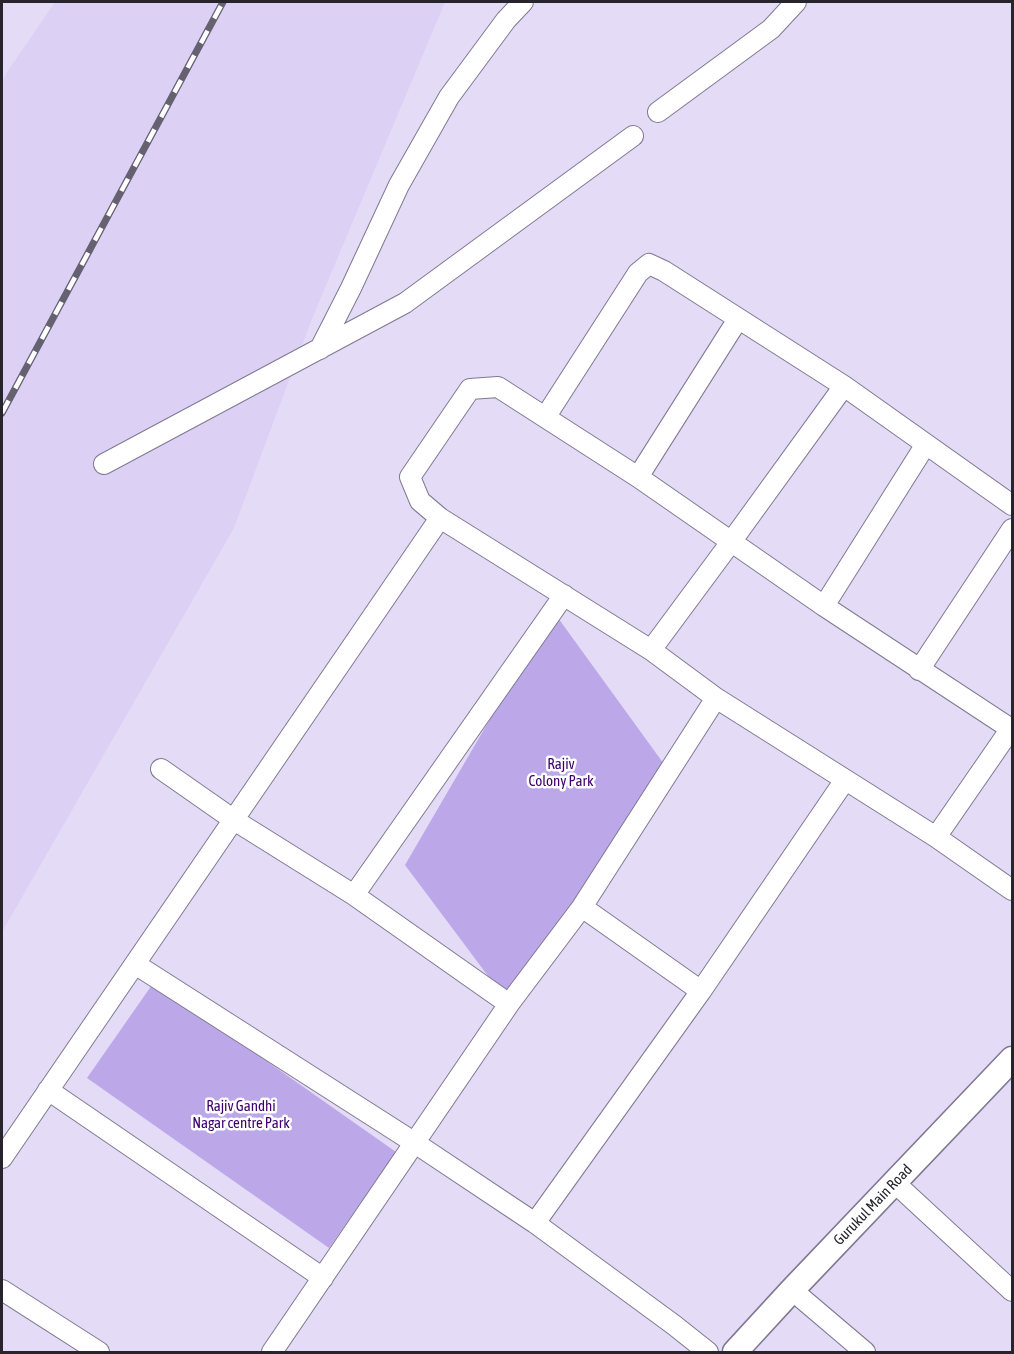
<!DOCTYPE html>
<html>
<head>
<meta charset="utf-8">
<style>
	body { margin:0 }
	#map { position:relative; width:1014px; height:1354px; overflow:hidden; background:#e4dbf7; font-family:"Asap Condensed",sans-serif }
	canvas { display:block }
	.frame { position:absolute; inset:0; border:3px solid #27242e; pointer-events:none }
</style>
</head>
<body>
<div id="map">
<canvas width="1014" height="1354"></canvas>
<div class="frame"></div>
</div>
<script>
const c = document.querySelector('canvas').getContext('2d');
c.lineJoin = 'round';
function fillPath(path, color) {
  c.fillStyle = color;
  c.fill(path, 'evenodd');
}
function toPath(rows) {
  const path = new Path2D();
  for (const r of rows) {
    path.moveTo(r[0], r[1]);
    for (let i = 2; i < r.length; i += 2) path.lineTo(r[i], r[i + 1]);
  }
  return path;
}
function strokePath(path, color, width, dash) {
  c.strokeStyle = color;
  c.lineWidth = width;
  c.lineCap = dash ? 'butt' : 'round';
  c.setLineDash(dash || []);
  c.stroke(path);
}
function write(font, color, halo, rows, align = 'center') {
  c.font = font + ' "Asap Condensed",sans-serif';
  c.lineWidth = 5;
  c.setLineDash([]);
  c.textBaseline = 'middle';
  c.strokeStyle = halo;
  c.fillStyle = color;
  for (const [text, x, y, turn = 0] of rows) {
    c.save();
    c.translate(x, y);
    c.rotate((+turn || 0) * Math.PI / 180);
    c.textAlign = isNaN(turn) ? turn : align;
    if (halo) c.strokeText(text, 0, 0);
    c.fillText(text, 0, 0);
    c.restore();
  }
}
const built = toPath([
	[55,2,445,2,312,319,234,528,2,932,2,83,7,72]
]);
const green = toPath([
	[553,611,669,771,509,1004,405,865],
	[154,982,396,1152,329,1248,87,1078]
]);
const minor = toPath([
	[658,112,771,29,796,2],
	[320,349,351,288,399,185,449,97,506,20,523,2],
	[546,416,638,273,649,264,664,271,844,386,1012,505],
	[104,464,405,303,633,136],
	[638,477,738,319],
	[824,606,926,444],
	[651,650,731,542,844,386],
	[919,670,1012,529],
	[1011,729,824,606,638,477,498,387,470,389,410,477,420,501,440,518,651,650,716,698,936,837,1012,890],
	[161,769,234,820,354,895,509,1004],
	[936,837,1012,727],
	[354,895,564,595],
	[582,907,701,991],
	[135,964,415,1143,535,1223,674,1325,708,1352],
	[48,1090,323,1278],
	[2,1158,440,518],
	[895,1183,1012,1291],
	[535,1223,701,991,845,780],
	[2,1290,99,1352],
	[792,1290,865,1352],
	[272,1352,509,1004,582,907,716,698]
]);
const tertiary = toPath([
	[735,1352,792,1290,1012,1059]
]);
const rail = toPath([
	[2,413,223,2]
]);
const parkNames = [
	["Rajiv",561,764],
	["Colony Park",561,781],
	["Rajiv Gandhi",241,1106],
	["Nagar centre Park",241,1123]
];
const streetNames = [
	["Gurukul Main Road",873,1205,-46]
];
fillPath(built, '#dcd1f4');
fillPath(green, '#bca7e8');
strokePath(minor, '#807891', 22);
strokePath(tertiary, '#807891', 27);
strokePath(minor, '#fff', 20);
strokePath(tertiary, '#fff', 24);
strokePath(rail, '#666171', 7);
strokePath(rail, '#fff', 4.5, [14]);
write('15px', '#3c006f', '#fff', parkNames);
write('15px', '#27242e', '#fff', streetNames);
</script>
</body>
</html>
